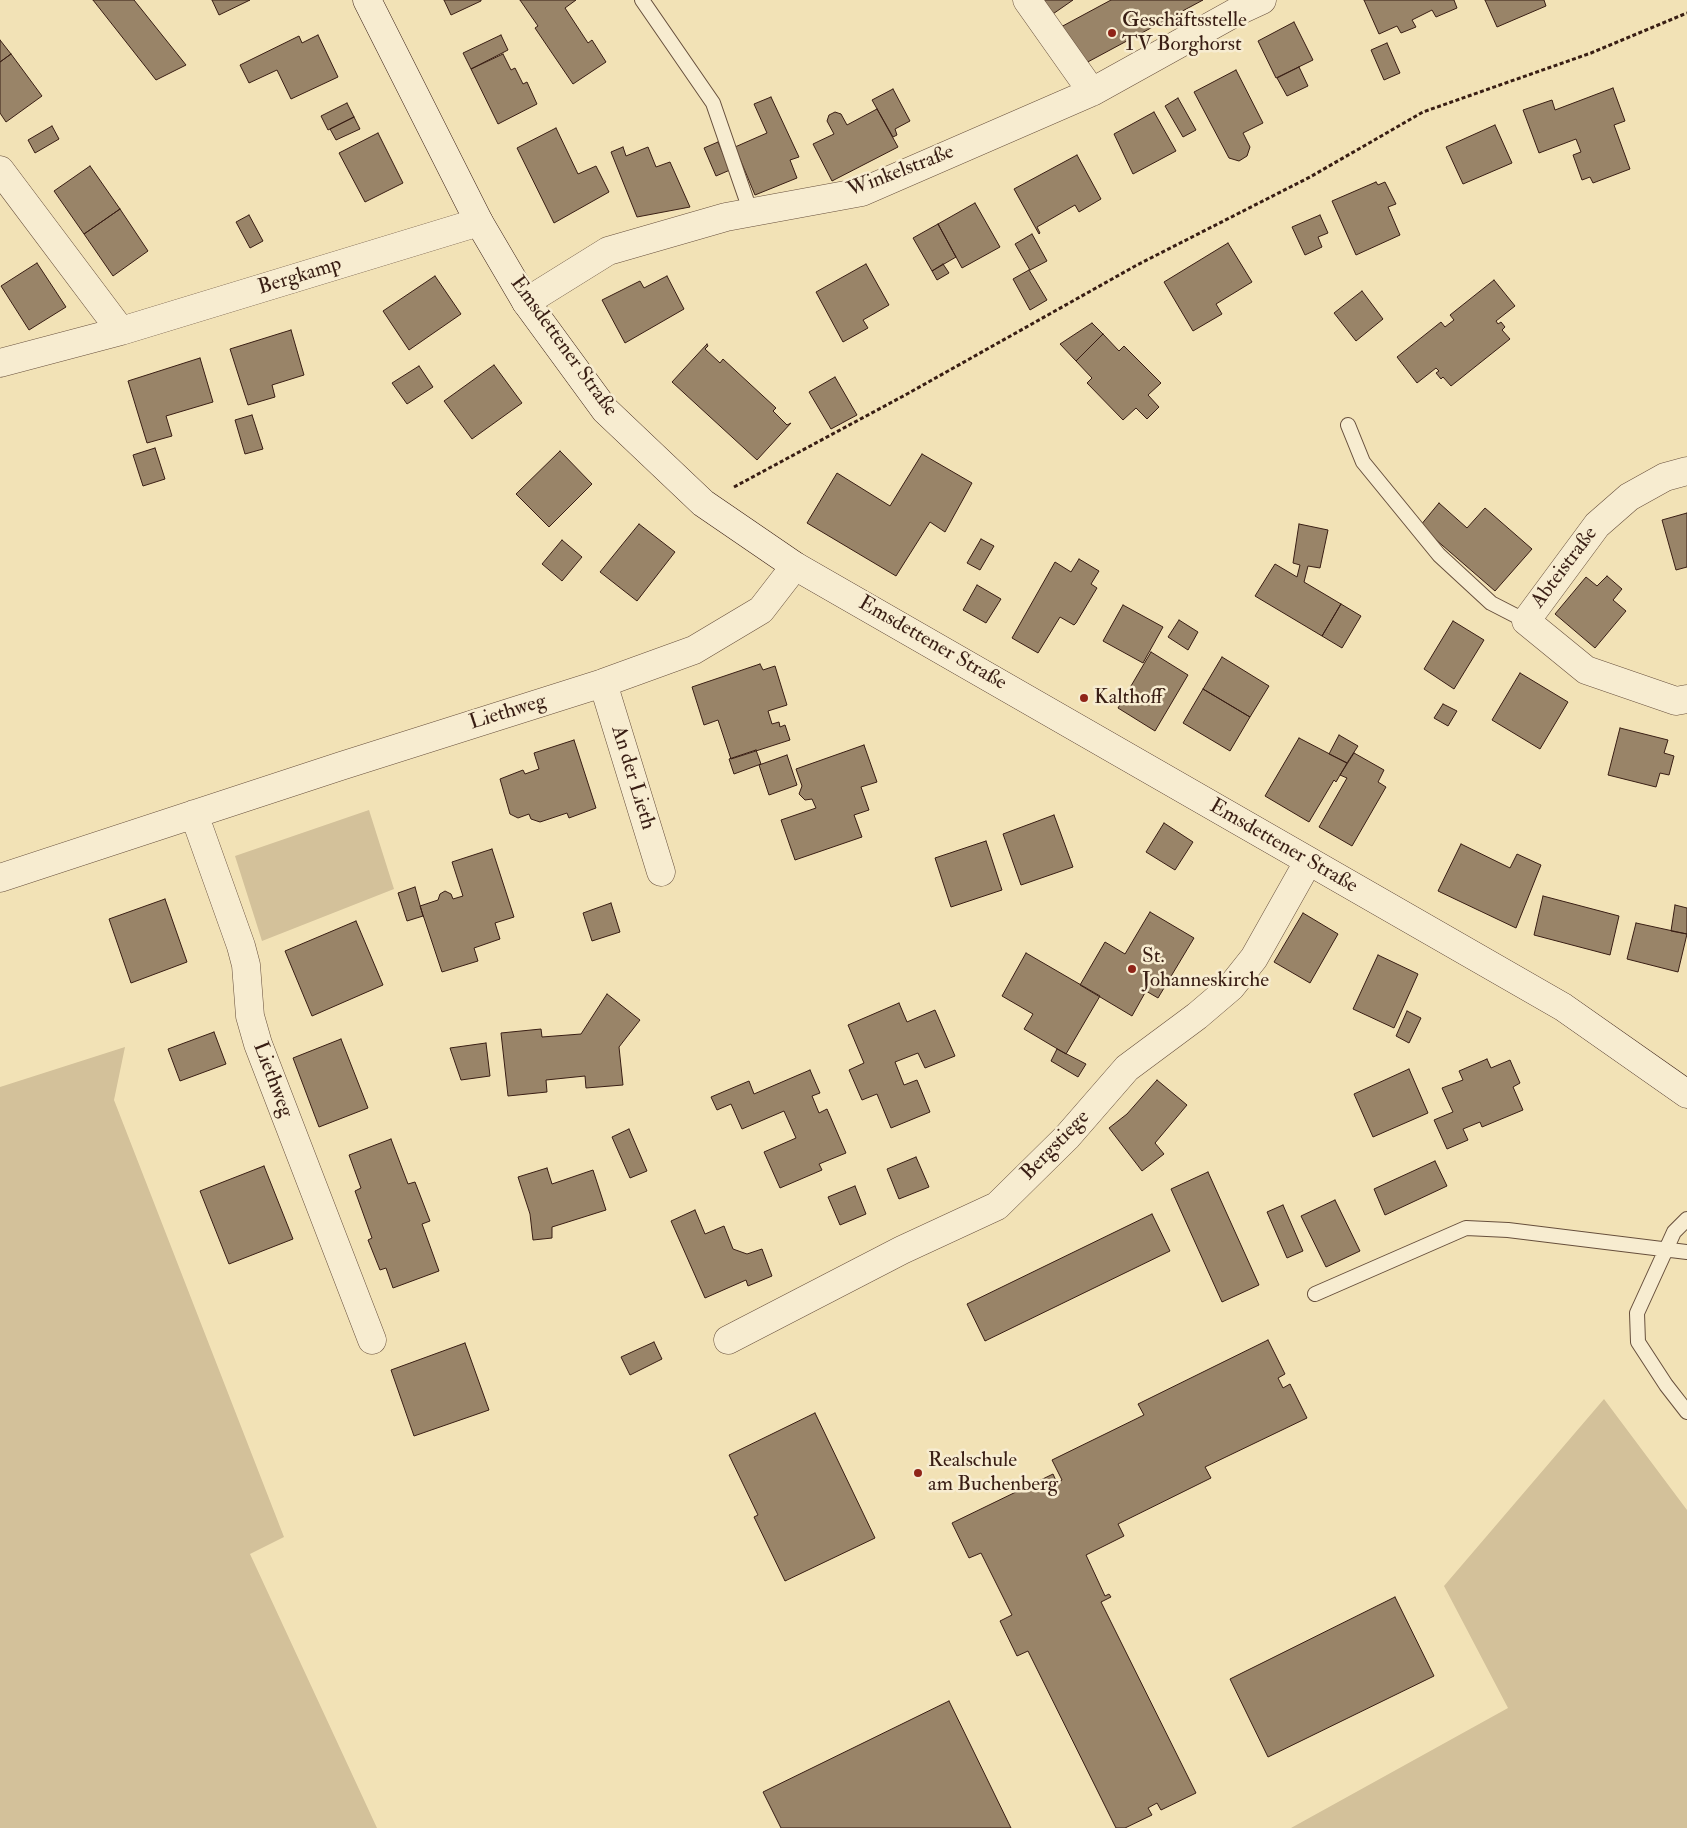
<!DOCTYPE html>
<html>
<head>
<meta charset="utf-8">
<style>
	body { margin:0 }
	canvas { display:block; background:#f2e2b6 }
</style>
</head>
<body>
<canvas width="1687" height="1828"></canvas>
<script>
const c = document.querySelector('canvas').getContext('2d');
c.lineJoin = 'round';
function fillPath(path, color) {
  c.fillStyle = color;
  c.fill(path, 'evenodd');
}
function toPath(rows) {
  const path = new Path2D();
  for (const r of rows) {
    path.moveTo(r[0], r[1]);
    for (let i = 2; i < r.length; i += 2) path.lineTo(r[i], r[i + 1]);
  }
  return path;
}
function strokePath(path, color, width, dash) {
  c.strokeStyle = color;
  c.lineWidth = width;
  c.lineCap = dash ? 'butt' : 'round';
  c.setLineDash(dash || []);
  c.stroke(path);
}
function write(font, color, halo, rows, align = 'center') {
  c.font = font + ' "IM FELL Double Pica",serif';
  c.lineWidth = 5;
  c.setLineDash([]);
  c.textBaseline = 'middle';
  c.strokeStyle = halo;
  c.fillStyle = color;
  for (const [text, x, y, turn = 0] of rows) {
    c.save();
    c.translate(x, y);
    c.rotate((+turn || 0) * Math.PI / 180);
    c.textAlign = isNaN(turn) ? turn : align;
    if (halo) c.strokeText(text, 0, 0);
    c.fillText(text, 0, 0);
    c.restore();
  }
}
const green = toPath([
	[369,810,394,889,262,941,235,856],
	[125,1047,114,1100,284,1537,250,1554,377,1828,0,1828,0,1087],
	[1604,1399,1687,1510,1687,1828,1291,1828,1508,1708,1444,1586]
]);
const building = toPath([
	[93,0,134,0,186,65,156,80,93,0],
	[212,0,250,0,219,15,212,0],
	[444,0,481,0,481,1,451,15,444,0],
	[520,0,576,0,565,8,588,43,592,40,606,62,573,84,535,28,538,26,520,0],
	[1039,0,1073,0,1050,16,1039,0],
	[1111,0,1203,0,1084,64,1059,28,1111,0],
	[1364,0,1454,0,1457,8,1436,17,1432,10,1412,20,1416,27,1401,33,1397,26,1379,34,1364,0],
	[1485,0,1544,0,1546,6,1497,27,1485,0],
	[1294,22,1313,60,1276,78,1258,41,1294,22],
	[318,35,338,77,291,99,277,70,249,83,240,65,299,36,302,43,318,35],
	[501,35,508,50,471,69,463,53,501,35],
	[0,40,11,54,0,62,0,40],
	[1387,43,1400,73,1384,80,1371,50,1387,43],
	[11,54,42,96,6,122,0,113,0,62,11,54],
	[503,54,511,70,515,68,523,84,527,82,537,104,498,124,471,69,503,54],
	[1299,67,1308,86,1287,96,1277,78,1299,67],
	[1236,70,1263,123,1243,133,1250,147,1247,156,1239,161,1229,158,1194,92,1236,70],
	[1613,88,1625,121,1614,125,1630,169,1593,183,1590,177,1582,180,1573,155,1581,152,1576,139,1539,153,1523,110,1552,100,1555,110,1613,88],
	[893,89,910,121,895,129,897,135,893,137,872,100,893,89],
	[771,97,799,157,790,160,797,178,755,195,735,147,767,133,754,104,771,97],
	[1178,98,1196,130,1183,137,1165,106,1178,98],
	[347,103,354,117,328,130,321,116,347,103],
	[877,109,898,147,832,181,813,144,834,134,827,121,829,115,835,112,841,114,847,125,877,109],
	[1154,112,1176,151,1133,174,1114,134,1154,112],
	[354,117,360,129,336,140,330,129,354,117],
	[1495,125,1512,163,1463,184,1446,147,1495,125],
	[52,126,59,139,35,153,28,140,52,126],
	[556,128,578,174,596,166,609,192,554,223,517,148,556,128],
	[378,133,403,183,365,202,339,153,378,133],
	[718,142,730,170,716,176,704,148,718,142],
	[623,147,626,156,648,147,656,167,670,162,690,207,637,217,611,152,623,147],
	[1077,155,1101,199,1079,212,1075,205,1037,227,1040,233,1039,234,1014,189,1077,155],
	[90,166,120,209,84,234,54,191,90,166],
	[1376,182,1378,185,1385,182,1396,204,1388,207,1400,235,1356,255,1332,201,1376,182],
	[975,203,1000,247,962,268,938,224,975,203],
	[120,209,148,251,113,276,84,234,120,209],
	[249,215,263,241,250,248,236,222,249,215],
	[1320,215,1328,233,1318,237,1322,247,1305,255,1292,227,1320,215],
	[938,224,956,257,932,271,913,238,938,224],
	[1032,234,1047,261,1030,270,1015,244,1032,234],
	[1228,243,1252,282,1216,304,1222,314,1193,331,1164,282,1228,243],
	[37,263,66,307,29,330,1,286,37,263],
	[866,264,889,305,863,320,868,328,843,342,816,292,866,264],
	[943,264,949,273,937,280,932,271,943,264],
	[1029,270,1047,300,1030,310,1013,279,1029,270],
	[435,276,461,314,409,350,383,311,435,276],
	[667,276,684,309,625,343,602,300,640,281,644,288,667,276],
	[1494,280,1515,306,1496,321,1498,324,1501,322,1505,327,1502,330,1510,339,1451,386,1443,377,1441,379,1436,373,1439,371,1436,368,1417,383,1397,357,1441,322,1445,327,1454,320,1450,315,1494,280],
	[1362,291,1383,319,1356,341,1334,313,1362,291],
	[1092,323,1103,334,1076,361,1060,344,1092,323],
	[291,330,304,375,272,385,275,397,248,405,230,349,291,330],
	[1103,334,1119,351,1124,346,1161,383,1148,395,1159,407,1147,419,1136,408,1123,420,1087,383,1092,378,1076,361,1103,334],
	[707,344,708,346,705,349,720,363,723,359,776,408,773,411,787,425,791,423,757,460,672,382,707,344],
	[200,358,213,402,166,416,172,436,147,443,128,381,200,358],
	[494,365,522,403,472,439,444,401,494,365],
	[419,366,433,387,407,404,392,383,419,366],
	[835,377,857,415,831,429,809,392,835,377],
	[252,415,263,449,245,454,235,420,252,415],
	[155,448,165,479,143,486,133,455,155,448],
	[560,451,592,484,549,527,516,494,560,451],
	[922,454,972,483,945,532,930,522,896,576,807,523,837,473,890,506,922,454],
	[1439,503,1467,528,1485,508,1532,549,1495,591,1420,526,1439,503],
	[1687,513,1687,567,1676,570,1662,520,1687,513],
	[639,524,675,552,637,601,600,572,639,524],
	[1299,524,1328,530,1320,568,1308,566,1304,582,1341,604,1322,636,1255,596,1275,564,1297,577,1300,565,1293,563,1299,524],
	[981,539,994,546,980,570,967,563,981,539],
	[562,540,582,557,562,581,542,564,562,540],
	[1079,559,1099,571,1091,584,1097,588,1076,623,1074,625,1060,617,1038,653,1012,638,1055,562,1071,572,1079,559],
	[1607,576,1622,589,1613,600,1626,611,1595,648,1555,614,1586,577,1597,586,1607,576],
	[977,585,1001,599,986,623,963,610,977,585],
	[1341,604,1361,616,1342,648,1322,636,1341,604],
	[1123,605,1163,627,1143,663,1103,641,1123,605],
	[1179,620,1198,632,1188,650,1168,637,1179,620],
	[1453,621,1484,640,1454,689,1424,669,1453,621],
	[1151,652,1188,675,1155,731,1118,708,1151,652],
	[1222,657,1269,686,1250,717,1203,689,1222,657],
	[760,664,763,670,775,666,787,705,768,711,772,724,779,722,780,727,785,725,790,740,731,759,718,720,704,725,692,687,760,664],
	[1520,673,1568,702,1540,749,1492,720,1520,673],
	[1203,689,1250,717,1230,751,1183,723,1203,689],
	[1443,704,1457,711,1448,726,1434,718,1443,704],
	[1620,728,1668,740,1664,753,1674,756,1669,775,1660,773,1656,787,1608,775,1620,728],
	[1339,735,1358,746,1347,763,1329,754,1339,735],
	[1299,738,1347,763,1336,782,1334,780,1309,822,1265,796,1299,738],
	[574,740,596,808,569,818,567,813,540,822,531,819,529,814,518,818,510,814,500,779,523,770,525,774,539,769,534,753,574,740],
	[864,745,877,782,861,787,869,810,854,815,862,837,795,860,781,820,816,808,812,799,805,800,799,794,802,786,796,769,864,745],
	[756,750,761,764,734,774,729,759,756,750],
	[1354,753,1384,770,1378,782,1386,787,1352,846,1319,827,1347,778,1340,775,1354,753],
	[787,755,797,785,769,795,759,765,787,755],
	[1054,815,1073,867,1021,885,1003,834,1054,815],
	[1164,823,1193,842,1175,870,1146,852,1164,823],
	[986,841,1002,890,951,907,935,858,986,841],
	[1461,844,1510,868,1517,854,1541,865,1516,928,1438,891,1461,844],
	[492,849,514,917,495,923,500,939,474,948,478,961,442,972,420,906,438,900,440,894,445,891,451,894,453,899,463,896,452,862,492,849],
	[415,887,423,916,407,921,398,893,415,887],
	[1543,896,1619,916,1610,955,1534,935,1543,896],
	[165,899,187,962,131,983,109,919,165,899],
	[611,903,620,932,592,941,583,913,611,903],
	[1675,905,1687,908,1687,934,1671,931,1675,905],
	[1150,912,1194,938,1158,998,1146,991,1132,1016,1080,985,1105,942,1125,954,1150,912],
	[1303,913,1338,934,1310,983,1274,962,1303,913],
	[356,921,383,985,312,1016,285,951,356,921],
	[1636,923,1687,934,1678,972,1627,959,1636,923],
	[1026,953,1100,996,1066,1054,1024,1029,1033,1014,1002,996,1026,953],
	[1378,955,1418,974,1394,1028,1353,1009,1378,955],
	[607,994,640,1020,619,1047,623,1085,586,1088,585,1076,546,1080,547,1092,508,1096,501,1033,541,1029,542,1037,581,1034,607,994],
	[899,1003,907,1022,935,1010,955,1056,925,1068,918,1053,895,1062,904,1085,917,1080,930,1112,891,1128,877,1094,862,1100,849,1070,864,1063,848,1025,899,1003],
	[1407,1011,1421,1018,1409,1043,1396,1036,1407,1011],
	[214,1032,226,1064,180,1081,168,1049,214,1032],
	[341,1039,368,1108,319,1127,293,1058,341,1039],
	[486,1043,490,1076,461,1080,450,1048,486,1043],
	[1057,1049,1086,1064,1078,1077,1051,1061,1057,1049],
	[1487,1059,1491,1068,1510,1060,1520,1083,1513,1087,1523,1110,1482,1127,1480,1122,1463,1129,1468,1140,1447,1149,1434,1120,1453,1112,1442,1088,1463,1080,1459,1071,1487,1059],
	[1409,1069,1428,1113,1373,1137,1354,1094,1409,1069],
	[810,1070,820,1093,812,1096,819,1113,827,1109,846,1153,819,1164,822,1170,780,1188,764,1152,796,1138,784,1111,742,1129,731,1104,717,1110,711,1097,749,1081,754,1094,810,1070],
	[1157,1080,1187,1105,1155,1143,1164,1154,1142,1171,1109,1128,1127,1114,1157,1080],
	[629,1129,647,1171,630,1178,612,1137,629,1129],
	[391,1139,408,1184,415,1182,430,1221,422,1224,439,1271,393,1288,386,1268,380,1270,368,1240,372,1238,355,1191,361,1188,349,1155,391,1139],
	[916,1157,929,1187,899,1199,887,1169,916,1157],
	[1435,1161,1447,1186,1385,1215,1374,1189,1435,1161],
	[264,1166,293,1239,229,1264,200,1191,264,1166],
	[547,1168,552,1184,593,1170,606,1210,552,1227,552,1238,533,1240,530,1214,518,1177,547,1168],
	[1208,1172,1259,1285,1222,1302,1171,1189,1208,1172],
	[855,1186,866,1214,840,1225,828,1197,855,1186],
	[1335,1200,1360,1251,1326,1267,1301,1216,1335,1200],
	[1283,1205,1303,1251,1287,1258,1267,1212,1283,1205],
	[695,1210,705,1234,724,1226,733,1249,747,1254,762,1249,772,1276,748,1286,746,1280,705,1298,671,1221,695,1210],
	[1152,1214,1170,1251,985,1341,967,1304,1152,1214],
	[1268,1340,1285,1374,1278,1378,1283,1388,1290,1384,1307,1418,1205,1467,1211,1478,1118,1524,1124,1536,1086,1555,1105,1596,1109,1594,1111,1597,1101,1602,1196,1793,1161,1810,1157,1803,1148,1808,1152,1815,1125,1828,1116,1828,1028,1651,1017,1656,1000,1621,1012,1615,981,1553,969,1558,952,1523,1053,1474,1057,1483,1062,1480,1052,1460,1144,1415,1138,1404,1268,1340],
	[654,1342,662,1359,630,1375,621,1357,654,1342],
	[465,1343,489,1410,414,1436,391,1370,465,1343],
	[815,1413,875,1538,785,1581,754,1517,758,1515,729,1455,815,1413],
	[1395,1597,1434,1676,1268,1757,1230,1679,1395,1597],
	[949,1701,1011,1828,781,1828,763,1792,949,1701]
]);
const path = toPath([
	[734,487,907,394,1137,265,1310,177,1423,112,1591,53,1687,13]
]);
const lane = toPath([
	[642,0,713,103,751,213],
	[1348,425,1363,462,1439,555,1491,603,1526,621],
	[1687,1219,1674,1232,1637,1313,1638,1342,1666,1385,1687,1412],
	[1315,1294,1466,1228,1508,1230,1687,1252]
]);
const street = toPath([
	[1027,0,1092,92],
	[0,170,121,331],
	[526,302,608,251,726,217,862,192,1092,92,1236,12,1262,0],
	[0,363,121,331,479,222],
	[1687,471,1665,477,1629,497,1597,525,1526,621,1586,670,1676,701,1687,699],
	[603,683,661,872],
	[194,814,241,946,246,965,250,1016,258,1044,372,1340],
	[0,878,341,766,603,683,694,650,761,610,795,566],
	[728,1340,902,1250,997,1206,1067,1137,1127,1068,1197,1016,1231,987,1254,958,1308,862]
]);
const secondary = toPath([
	[367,0,479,222,526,302,605,410,703,503,795,566,1563,1007,1687,1094]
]);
const markers = [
	[1112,33,5,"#8f2418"],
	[1084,698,5,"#8f2418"],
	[1132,969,5,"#8f2418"],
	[918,1473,5,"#8f2418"]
];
const poiNames = [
	["Geschäftsstelle",1122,21],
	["TV Borghorst",1122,45],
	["Kalthoff",1094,698],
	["St.",1142,957],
	["Johanneskirche",1142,981],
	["Realschule",928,1461],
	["am Buchenberg",928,1485]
];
const streetNames = [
	["Winkelstraße",901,172,-21],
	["Bergkamp",300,277,-17],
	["Emsdettener Straße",563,347,54],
	["Abteistraße",1565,568,-53],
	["Emsdettener Straße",932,644,30],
	["Liethweg",508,713,-17],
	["An der Lieth",632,778,73],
	["Emsdettener Straße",1283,847,30],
	["Liethweg",272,1080,69],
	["Bergstiege",1056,1146,-46]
];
fillPath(green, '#d3c19a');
fillPath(building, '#998468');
strokePath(building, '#391e14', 1);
strokePath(lane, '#674f3c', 16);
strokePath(street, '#674f3c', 29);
strokePath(secondary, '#391e14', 29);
strokePath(path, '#391e14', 3, [4, 2.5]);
strokePath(lane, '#f7ecd0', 14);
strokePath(street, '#f7ecd0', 28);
strokePath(secondary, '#f7ecd0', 28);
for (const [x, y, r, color] of markers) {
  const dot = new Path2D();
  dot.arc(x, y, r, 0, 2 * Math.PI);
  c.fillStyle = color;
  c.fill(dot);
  strokePath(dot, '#f7ecd0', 2);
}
write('21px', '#391e14', '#f7ecd0', poiNames, 'left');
write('21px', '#391e14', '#f7ecd0', streetNames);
</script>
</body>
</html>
